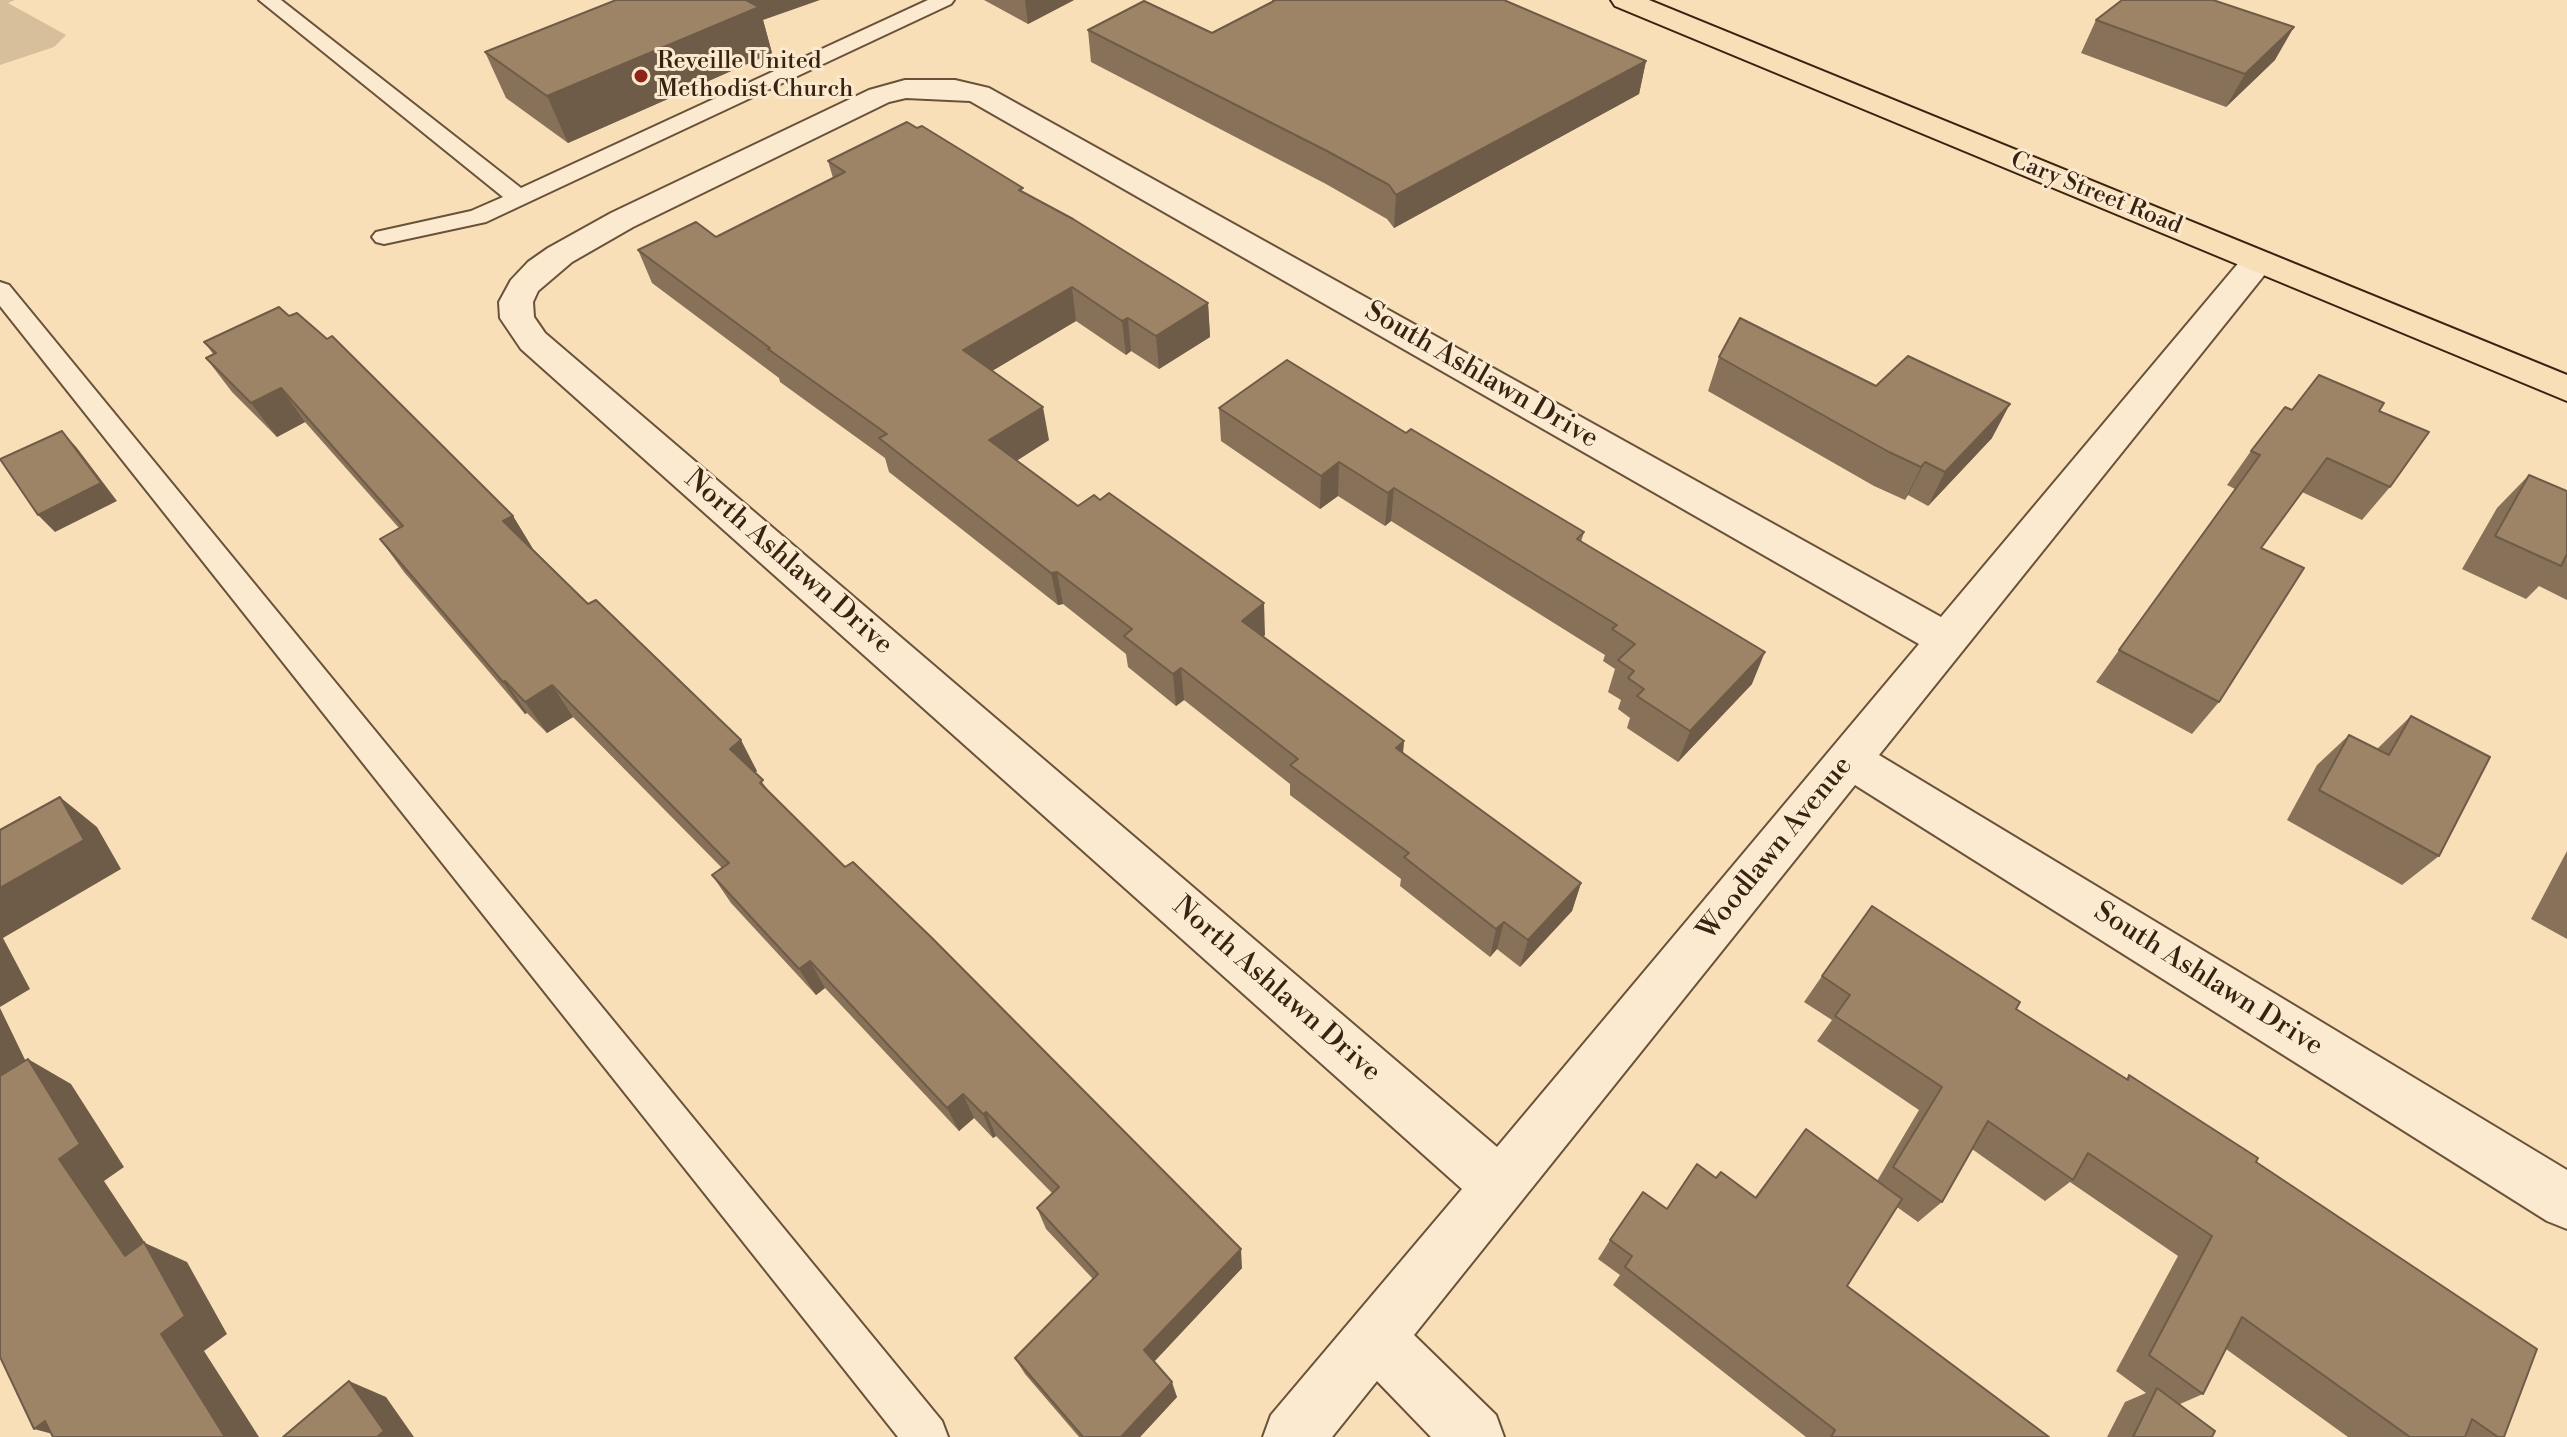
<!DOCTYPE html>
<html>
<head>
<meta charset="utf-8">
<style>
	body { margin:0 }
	canvas { display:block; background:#f9dfb7 }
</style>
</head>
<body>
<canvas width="2567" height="1437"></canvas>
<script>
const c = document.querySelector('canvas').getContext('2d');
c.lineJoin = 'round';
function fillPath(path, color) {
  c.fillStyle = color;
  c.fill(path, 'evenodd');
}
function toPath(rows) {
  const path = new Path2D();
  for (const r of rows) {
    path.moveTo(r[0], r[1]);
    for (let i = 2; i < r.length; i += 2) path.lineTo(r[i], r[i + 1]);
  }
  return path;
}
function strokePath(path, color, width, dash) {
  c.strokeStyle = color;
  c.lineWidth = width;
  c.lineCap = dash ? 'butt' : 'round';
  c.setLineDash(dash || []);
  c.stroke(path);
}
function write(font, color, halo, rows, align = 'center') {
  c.font = font + ' "Libre Bodoni",serif';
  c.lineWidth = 6;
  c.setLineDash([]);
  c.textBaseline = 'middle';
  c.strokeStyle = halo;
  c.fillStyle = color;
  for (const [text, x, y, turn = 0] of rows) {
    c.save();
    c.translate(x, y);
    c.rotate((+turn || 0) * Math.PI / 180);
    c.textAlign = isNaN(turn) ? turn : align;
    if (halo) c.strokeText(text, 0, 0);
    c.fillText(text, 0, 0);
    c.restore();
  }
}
const green = toPath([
	[0,0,15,0,8,3,66,35,54,47,0,65]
]);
const lane = toPath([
	[259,0,281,0,521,188,928,0,954,0,951,4,486,222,384,244,376,242,372,237,376,232,471,211,503,197,259,0],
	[0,282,9,285,942,1421,948,1437,898,1437,0,306,0,282]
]);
const street = toPath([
	[905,80,955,80,989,88,1941,617,2246,254,2258,251,2270,254,2275,261,2270,268,1879,755,2567,1170,2567,1229,2547,1221,1855,785,1414,1335,1496,1415,1504,1437,1431,1437,1377,1381,1332,1437,1263,1437,1271,1415,1462,1189,521,349,500,318,499,302,511,280,528,262,548,248,611,213,869,90,905,80],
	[906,98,970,101,1919,644,1497,1147,545,333,534,317,533,302,538,291,572,262,633,227,889,102,906,98]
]);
const primary = toPath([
	[1611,0,1649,0,2567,375,2567,401,1615,6,1611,0]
]);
const wall = toPath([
	[984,0,1074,0,1028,24],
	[1272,0,1504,0,1646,61,1639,94,1394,228,1387,219,1326,184,1091,62,1088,30,1212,33,1272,2],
	[763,20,772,53,568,143,506,98,485,52],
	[2096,20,2275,60,2226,107,2081,53],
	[828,161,1024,192,1208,303,1210,337,1159,369,1131,351,1126,355,1076,321,992,371,1049,440,1016,461,1078,506,1265,635,1263,636,1404,741,1403,754,1581,883,1572,911,1520,967,1497,949,1490,957,1400,886,1401,879,1290,795,1290,784,1184,700,1176,706,1128,667,1126,654,1063,604,1058,605,889,472,885,458,780,382,779,378,652,283,638,250,716,237,833,178],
	[204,342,513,516,533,549,757,771,755,773,769,791,1242,1268,1154,1362,1177,1397,1140,1437,1079,1437,1025,1374,1015,1358,1093,1279,1046,1229,1037,1208,1052,1193,996,1136,993,1138,974,1118,959,1131,825,988,816,995,731,903,712,875,722,868,573,717,547,733,527,713,525,714,404,572,380,539,399,528,305,422,277,437,232,392,206,358,214,355],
	[1719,357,1876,386,1992,438,1928,506,1908,495,1905,500,1874,486,1708,391],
	[1219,408,1406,433,1584,532,1581,542,1752,684,1678,762,1627,728,1630,718,1618,709,1621,700,1608,692,1615,669,1603,661,1605,655,1391,521,1385,526,1338,496,1320,509,1221,441],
	[2292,410,2379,411,2390,487,2362,520,2302,492,2261,548,2219,702,2192,734,2096,682,2235,489,2227,485,2251,451],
	[2529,475,2567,491,2567,600,2539,586,2526,599,2462,569,2497,508],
	[2411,716,2439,856,2402,885,2287,820,2317,765,2349,735,2377,749],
	[2567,851,2567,939,2531,919],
	[1822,976,2016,1009,2126,1079,2129,1075,2256,1162,2504,1437,2348,1437,2226,1349,2203,1394,2180,1404,2212,1437,2107,1437,2125,1402,2146,1393,2116,1371,2178,1256,2070,1182,2045,1201,1972,1149,1942,1202,1918,1222,1897,1207,1847,1286,2049,1437,1806,1437,1613,1285,1620,1275,1598,1259,1610,1240,1667,1209,1716,1178,1755,1197,1806,1129,1877,1181,1919,1110,1817,1041,1832,1020,1804,1002]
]);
const shadedWall = toPath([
	[737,0,820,0,763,20,772,53,568,143,547,96],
	[1025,0,1074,0,1028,24],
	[2294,27,2275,60,2226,107,2245,74],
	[1646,61,1639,94,1394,228,1396,195],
	[1072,287,1076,321,970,384,963,350],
	[1208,303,1210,337,1159,369,1156,336],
	[1128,318,1131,351,1126,355,1122,321],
	[281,388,305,422,277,437,251,403],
	[2010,404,1992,438,1928,506,1945,472],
	[1043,407,1049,440,996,474,989,440],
	[62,431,77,448,117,501,55,532,38,515],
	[1339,462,1338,496,1320,509,1321,476],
	[1925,462,1908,495,1905,500,1921,467],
	[1394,488,1391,521,1385,526,1388,493],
	[513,516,533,549,503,521],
	[1057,572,1063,604,1058,605,1051,573],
	[1264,603,1265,635,1243,653,1242,621],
	[1765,652,1752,684,1678,762,1690,731],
	[1181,668,1184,700,1176,706,1173,674],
	[505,681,527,713,525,714,503,682],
	[552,685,573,717,547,733,525,702],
	[741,740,757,771,746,779,730,749],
	[1404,741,1401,771,1396,748],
	[60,797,97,827,121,869,3,938,30,989,0,1007,0,888],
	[1581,883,1572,911,1520,967,1528,940],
	[1504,922,1497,949,1490,957,1496,929],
	[810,961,825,988,816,995,799,969],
	[0,1008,45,1101,0,1076],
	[28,1059,71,1084,124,1167,104,1181,145,1243,187,1262,227,1334,204,1351,259,1437,225,1437,161,1334,125,1256,59,1159],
	[963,1094,974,1118,959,1131,947,1108],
	[986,1112,996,1136,993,1138,983,1114],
	[1241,1249,1242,1268,1149,1367,1144,1350],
	[349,1381,386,1397,414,1437,377,1437],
	[1172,1382,1177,1397,1140,1437,1121,1437],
	[45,1421,64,1437,34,1429]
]);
const building = toPath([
	[616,0,746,0,759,7,547,96,485,52,616,0],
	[1274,0,1504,0,1646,61,1396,195,1389,185,1327,151,1088,30,1144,1,1212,33,1274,1,1274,0],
	[2122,0,2213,0,2294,27,2245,74,2096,20,2122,0],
	[907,122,917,128,922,126,1023,188,1019,190,1073,219,1208,303,1156,336,1128,318,1122,321,1072,287,963,350,1043,407,989,440,1078,506,1094,495,1100,500,1109,493,1264,603,1242,621,1404,741,1396,748,1581,883,1528,940,1504,922,1496,929,1404,857,1409,853,1290,765,1298,759,1181,668,1173,674,1124,636,1132,629,1057,572,1051,573,879,438,887,434,768,349,770,348,638,250,696,222,716,237,845,172,828,161,907,122],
	[279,307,289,316,297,313,327,339,332,336,513,516,503,521,588,604,596,600,741,740,730,749,763,780,760,783,845,867,853,862,931,937,1241,1249,1144,1350,1172,1382,1121,1437,1083,1437,1015,1358,1098,1274,1037,1208,1059,1187,986,1112,983,1114,963,1094,947,1108,810,961,799,969,712,875,729,863,552,685,525,702,505,681,503,682,380,539,403,526,281,388,251,403,206,358,216,353,204,342,279,307],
	[1740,318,1876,386,1908,356,2010,404,1945,472,1925,462,1921,467,1889,452,1719,357,1740,318],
	[1287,360,1406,433,1411,429,1584,532,1577,539,1765,652,1690,731,1637,696,1644,689,1628,678,1634,671,1618,660,1635,644,1612,629,1617,625,1394,488,1388,493,1339,462,1321,476,1219,408,1287,360],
	[2319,375,2384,403,2379,411,2429,432,2390,487,2327,458,2261,548,2304,568,2219,702,2119,650,2260,455,2251,451,2285,407,2292,410,2319,375],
	[62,431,101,483,38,515,0,459,62,431],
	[2529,475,2567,491,2567,554,2561,566,2495,536,2529,475],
	[2411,716,2490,757,2439,856,2319,790,2349,735,2389,755,2411,716],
	[60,797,84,840,0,888,0,830,60,797],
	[1872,906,2020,1002,2016,1009,2128,1080,2129,1075,2258,1158,2256,1162,2537,1349,2504,1437,2498,1437,2472,1419,2465,1437,2410,1437,2242,1317,2203,1394,2149,1355,2212,1236,2088,1153,2073,1180,1988,1121,1942,1202,1893,1167,1942,1087,1835,1016,1850,995,1822,976,1872,906],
	[28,1059,80,1144,59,1159,125,1256,144,1242,185,1316,161,1334,225,1437,53,1437,45,1421,34,1429,0,1357,0,1076,28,1059],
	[1806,1129,1902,1199,1847,1286,2049,1437,1831,1437,1835,1430,1625,1267,1632,1256,1610,1240,1643,1192,1667,1209,1697,1164,1716,1178,1721,1172,1756,1198,1806,1129],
	[349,1381,384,1431,377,1437,283,1437,349,1381],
	[2157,1388,2215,1431,2212,1437,2133,1437,2157,1388]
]);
const markers = [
	[641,76,8,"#8f2418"]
];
const farPoinames = [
	["Reveille United",657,62],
	["Methodist Church",657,90]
];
const farStreetnames = [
	["Cary Street Road",2096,194,22]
];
const streetNames = [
	["South Ashlawn Drive",1481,376,30],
	["North Ashlawn Drive",788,563,41],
	["Woodlawn Avenue",1776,849,-51],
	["South Ashlawn Drive",2208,980,32],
	["North Ashlawn Drive",1276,990,41]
];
fillPath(green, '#d8bf9b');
strokePath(lane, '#69513a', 4);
strokePath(street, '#69513a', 4);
strokePath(primary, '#392211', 4);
fillPath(lane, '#fbead0');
fillPath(street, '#fbead0');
fillPath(primary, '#f9dfb7');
fillPath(wall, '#877259');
fillPath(shadedWall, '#6e5c48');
fillPath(building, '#9d8467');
strokePath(building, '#6e5c48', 2);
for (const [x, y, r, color] of markers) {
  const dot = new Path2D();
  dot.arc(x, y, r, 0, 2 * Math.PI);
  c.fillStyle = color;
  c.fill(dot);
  strokePath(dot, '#fbead0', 3);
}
write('24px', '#392211', '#fbead0', farPoinames, 'left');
write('24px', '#392211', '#fbead0', farStreetnames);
write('28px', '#392211', '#fbead0', streetNames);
</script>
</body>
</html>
